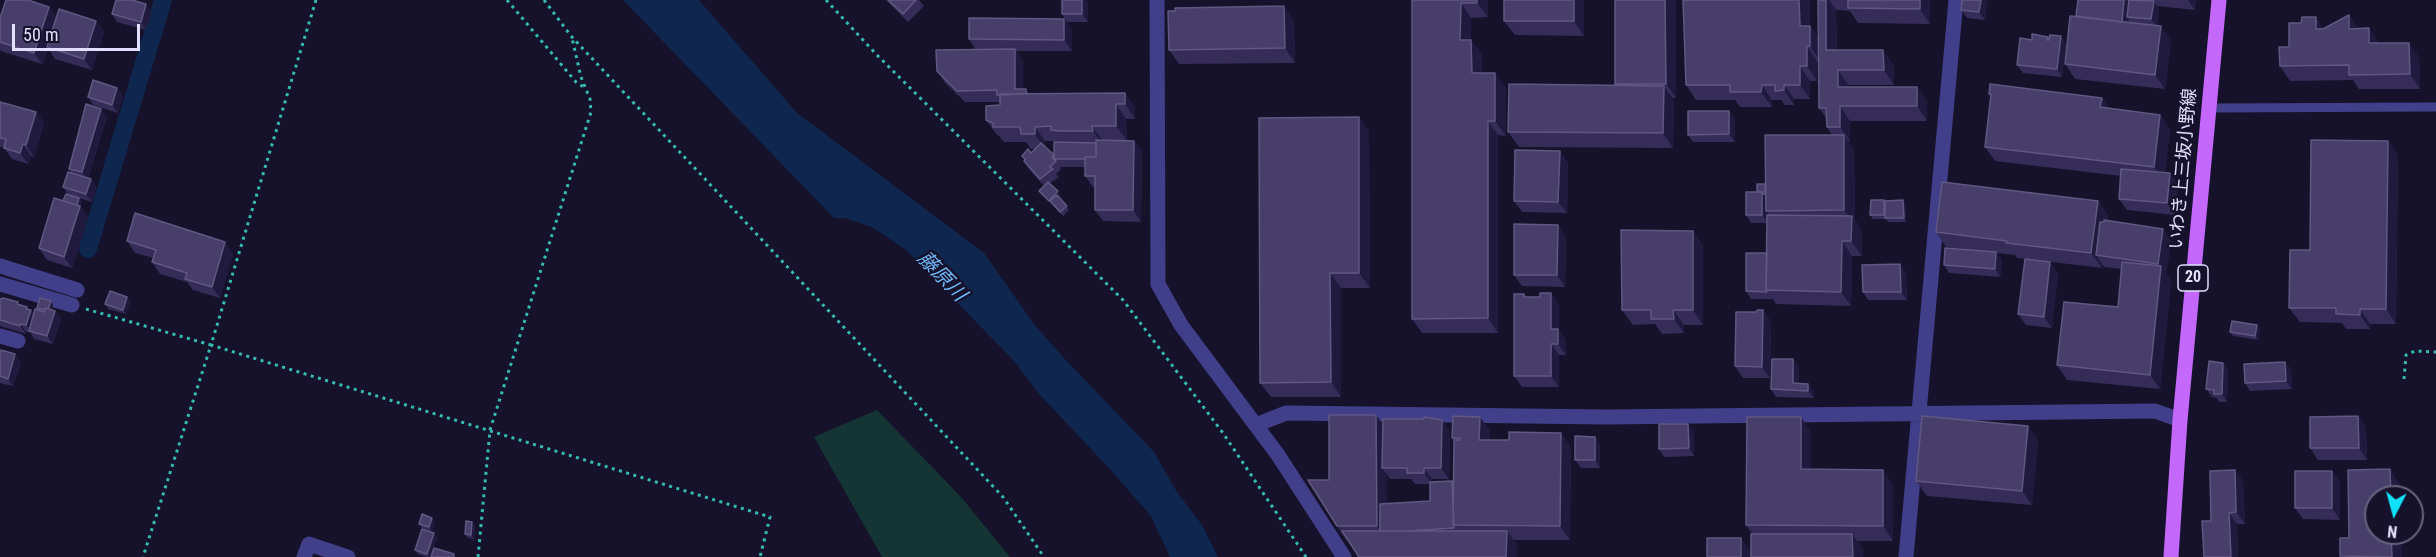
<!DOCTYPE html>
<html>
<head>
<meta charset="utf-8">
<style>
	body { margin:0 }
	#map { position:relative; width:2436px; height:557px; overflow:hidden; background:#16122b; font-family:"Roboto Condensed",sans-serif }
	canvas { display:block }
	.north { position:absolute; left:2364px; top:485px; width:60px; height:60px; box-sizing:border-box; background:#16122b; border:2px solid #67647f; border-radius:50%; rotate:186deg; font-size:16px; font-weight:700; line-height:24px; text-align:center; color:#e1defe }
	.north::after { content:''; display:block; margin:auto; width:21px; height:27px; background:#0fe1f8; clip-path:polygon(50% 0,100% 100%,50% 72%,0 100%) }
	.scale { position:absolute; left:12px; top:24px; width:128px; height:27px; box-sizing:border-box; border:3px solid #e1defe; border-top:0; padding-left:8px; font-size:18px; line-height:21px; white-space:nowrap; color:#e1defe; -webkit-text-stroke:4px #16122b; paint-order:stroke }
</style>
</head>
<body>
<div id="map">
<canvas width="2436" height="557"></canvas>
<div class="north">N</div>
<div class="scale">50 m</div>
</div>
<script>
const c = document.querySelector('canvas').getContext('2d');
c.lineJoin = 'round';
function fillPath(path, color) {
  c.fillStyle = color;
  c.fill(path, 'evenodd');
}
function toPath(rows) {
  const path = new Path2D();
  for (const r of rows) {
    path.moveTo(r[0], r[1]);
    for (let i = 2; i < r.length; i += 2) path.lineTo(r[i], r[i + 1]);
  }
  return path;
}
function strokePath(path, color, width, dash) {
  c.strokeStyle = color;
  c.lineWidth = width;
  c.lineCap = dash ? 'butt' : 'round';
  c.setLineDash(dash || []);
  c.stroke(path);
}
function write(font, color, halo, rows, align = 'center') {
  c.font = font + ' "Roboto Condensed","Noto Sans JP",sans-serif';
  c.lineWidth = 5;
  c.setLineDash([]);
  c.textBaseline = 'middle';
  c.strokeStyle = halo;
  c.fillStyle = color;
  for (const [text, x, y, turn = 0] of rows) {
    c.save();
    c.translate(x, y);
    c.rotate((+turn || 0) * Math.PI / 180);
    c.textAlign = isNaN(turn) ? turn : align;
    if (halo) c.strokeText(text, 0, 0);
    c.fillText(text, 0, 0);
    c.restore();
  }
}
const green = toPath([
	[877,410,961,497,1010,557,882,557,814,437]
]);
const water = toPath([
	[623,0,699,0,797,113,984,253,1034,324,1063,357,1154,452,1177,492,1202,525,1218,557,1170,557,1151,516,1108,467,1040,395,1014,361,906,250,872,227,844,218,834,218]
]);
const canal = toPath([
	[88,249,163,0]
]);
const path = toPath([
	[316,0,211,345,770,517,760,557],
	[507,0,576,82,585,88],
	[544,0,571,36,1003,497,1044,557],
	[826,0,876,54,1123,300,1223,433,1306,557],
	[86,309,211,345,143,557],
	[2404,379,2406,355,2415,351,2436,352],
	[478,557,490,430,591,112,590,99,581,77,572,38]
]);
const service = toPath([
	[2209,108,2436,107]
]);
const minor = toPath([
	[1157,0,1158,284,1181,325,1278,455,1344,557],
	[0,266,77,290],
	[0,284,72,305],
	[0,336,18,341],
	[1256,425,1286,413,1605,417,2155,411,2180,420],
	[304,557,309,544,348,557],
	[1906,557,1956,0]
]);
const primary = toPath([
	[2171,557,2180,420,2219,0]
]);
const wall = toPath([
	[886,0,919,0,924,6,908,22],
	[1062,0,1086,0,1088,3,1088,22,1067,22,1062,14],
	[1412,0,1488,0,1488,17,1471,18,1471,40,1482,54,1482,73,1506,87,1506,136,1498,135,1498,333,1422,333,1412,319],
	[1584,0,1584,36,1515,35,1504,21],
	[1615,0,1676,0,1676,98,1672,98,1674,100,1673,148,1519,147,1508,132,1616,85,1615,84],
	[1818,0,1930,0,1930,24,1858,23,1850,11,1836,10,1837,50,1894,65,1894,85,1848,85,1848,87,1917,87,1927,101,1927,121,1850,121,1850,141,1848,141,1854,149,1855,220,1862,231,1862,256,1852,256,1851,306,1776,304,1773,299,1751,299,1746,291,1767,253,1767,223,1751,223,1746,215,1757,192,1765,184,1832,135,1827,127,1827,119,1819,108,1819,61,1817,61,1817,81,1810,81,1810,99,1794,99,1794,105,1785,105,1781,100,1772,100,1772,107,1740,107,1735,100,1696,100,1686,85,1810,26,1818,38],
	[1962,0,1987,0,1985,20,1967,18,1961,10],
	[2078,0,2196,0,2195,10,2157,6,2159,9,2157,26,2171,41,2165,89,2075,79,2065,64,2076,16],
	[49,7,56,17,96,21,104,32,92,70,55,59,48,48,42,64,1,51,0,49,0,18],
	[152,12,146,30,117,22,112,14],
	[2349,15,2358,29,2379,43,2419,57,2420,89,2359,89,2353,80,2290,81,2280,66,2324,28],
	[1064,19,1072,30,1072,51,1016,51,1023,61,1023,89,1026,89,1029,94,1125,93,1135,107,1135,119,1126,119,1127,140,1134,141,1142,152,1141,222,1103,221,1095,210,1095,187,1093,187,1085,176,1085,167,1060,167,1061,169,1056,174,1059,177,1050,183,1058,191,1060,195,1059,197,1069,210,1063,216,1052,204,1042,195,1039,191,1044,186,1029,169,1024,161,1025,159,1022,156,1031,153,1035,149,1031,149,1026,142,1004,142,999,136,997,135,986,120,1000,105,1000,102,965,102,945,83,937,71,976,50,969,39],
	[1045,141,1059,141,1060,142,1054,156,1045,147],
	[1294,20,1295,63,1179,64,1169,50],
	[2061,36,2066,44,2062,77,2023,73,2017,65,2032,40,2048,37,2049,39],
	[117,88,123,96,118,113,93,105,88,97],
	[1989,94,2102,98,2109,108,2160,115,2170,129,2165,173,2178,185,2175,215,2127,210,2119,199,2121,176,1995,161,1985,147,1991,96],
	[0,102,36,112,44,123,34,157,31,156,28,164,12,159,4,148,0,147],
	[101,109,107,117,88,178,91,179,96,187,92,202,79,198,82,202,80,206,88,217,72,268,47,260,39,248,63,201,68,195,63,187,72,174,69,169],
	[1729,111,1735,119,1735,142,1693,142,1688,135],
	[1359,117,1369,132,1370,288,1341,288,1341,397,1271,397,1260,383],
	[2388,141,2398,155,2396,324,2370,324,2370,329,2346,329,2342,323,2300,322,2289,308,2310,250],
	[1568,162,1567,213,1522,212,1514,201],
	[1884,200,1885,202,1906,204,1906,222,1888,222,1886,219,1873,219,1870,215],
	[2098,201,2108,216,2108,220,2171,240,2166,274,2171,281,2160,389,2067,380,2057,365,2118,307,2121,269,2104,267,2102,264,2102,268,2017,258,2015,255,1997,253,2002,260,2000,277,1949,273,1944,265,1975,250,1946,247,1936,232],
	[1558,225,1566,237,1565,287,1522,286,1514,275],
	[1693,231,1703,246,1703,325,1684,325,1684,333,1662,334,1655,324,1633,325,1622,310],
	[127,241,225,242,233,254,220,298,193,290,187,282,160,274,152,262,153,258,135,253],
	[2050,262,2058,274,2052,328,2026,325,2018,314],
	[1906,272,1907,300,1868,300,1863,292],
	[1524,294,1527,297,1559,305,1559,331,1566,340,1566,355,1559,355,1559,387,1522,387,1514,376],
	[127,297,130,301,126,314,108,309,105,304],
	[0,298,27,307,34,314,39,310,37,308,53,305,52,310,55,311,61,319,53,344,34,339,30,332,26,332,26,334,0,326],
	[1757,312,1771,321,1770,378,1743,378,1735,366],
	[2260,329,2258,340,2233,336,2230,332],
	[0,353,21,362,13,386,0,383],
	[1793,359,1799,367,1798,383,1808,384,1814,392,1814,398,1776,397,1771,389],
	[2285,362,2291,370,2292,389,2250,391,2245,383],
	[2223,363,2228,371,2227,402,2219,402,2217,398,2212,397,2206,389],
	[2358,416,2366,427,2367,460,2318,460,2310,448],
	[1480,417,1490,431,1490,440,1571,448,1570,540,1513,540,1517,545,1347,541,1337,526,1329,480,1383,424,1450,431,1449,479,1432,479,1432,482,1452,481,1454,483,1454,441,1452,438],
	[1387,474,1390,479,1411,479,1415,484,1430,484,1430,501,1387,503],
	[1694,432,1694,456,1664,457,1659,449],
	[1811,432,1811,470,1893,485,1893,541,1857,541,1863,549,1751,552,1752,534,1746,525],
	[1595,437,1600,445,1600,468,1581,468,1575,460],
	[2038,440,2032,505,1927,496,1916,481],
	[2235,470,2243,482,2245,524,2237,524,2238,557,2204,557,2211,521],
	[2332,471,2340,482,2340,520,2303,519,2295,508],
	[435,522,432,531,422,528,419,524],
	[472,522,475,526,474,539,468,538,465,534],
	[437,537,430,557,426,557,418,554,415,550]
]);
const shadedWall = toPath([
	[1082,0,1086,0,1088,3,1088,22,1082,14],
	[1477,0,1488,0,1488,17,1477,3],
	[1574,0,1584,0,1584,36,1574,21],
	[1665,0,1676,0,1676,98,1666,84],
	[1799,0,1810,0,1810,40,1800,26],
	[1826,0,1829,0,1836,10,1837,65,1826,50],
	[1920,0,1930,0,1930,24,1920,9],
	[1981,0,1987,0,1985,20,1979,12],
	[2124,0,2127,0,2130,5,2127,17,2129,19,2127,32,2121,24],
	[2188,0,2196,0,2195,10],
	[2154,1,2159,9,2157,27,2151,19],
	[1461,3,1471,18,1471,54,1460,40],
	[146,4,152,12,146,30,141,22],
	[1284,6,1294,20,1295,63,1285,48],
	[49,7,57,18,42,64,34,53],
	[2349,15,2359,30,2349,29],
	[2316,17,2326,32,2316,29],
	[1064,19,1072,30,1072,51,1064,40],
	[96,21,104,32,92,70,84,59],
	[1810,26,1820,40,1820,61,1810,46],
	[2161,26,2171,41,2165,89,2155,75],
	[2369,28,2379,43,2369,43],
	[2061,36,2066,44,2062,77,2057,69],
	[1471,40,1482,54,1482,87,1472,73],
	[2409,43,2419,57,2420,89,2410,74],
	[1807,46,1817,61,1817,81,1807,66],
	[1015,49,1023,61,1023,95,1015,89],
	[1883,50,1894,65,1894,85,1884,70],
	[1800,66,1810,81,1810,99,1800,85],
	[1838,70,1848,85,1849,102,1838,87],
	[1495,73,1506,87,1506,136,1495,121],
	[1762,85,1772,100,1772,107,1761,92],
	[1784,85,1794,99,1794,105,1784,90],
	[1664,86,1674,100,1673,148,1663,133],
	[1917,87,1927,101,1927,121,1917,106],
	[117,88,123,96,118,113,112,105],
	[1125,93,1135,107,1135,119,1125,104],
	[2102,98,2112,112,2100,107],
	[1116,104,1126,119,1127,140,1116,126],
	[1840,106,1850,121,1850,141,1840,127],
	[101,109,107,117,87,180,82,172],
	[1729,111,1735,119,1735,142,1729,134],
	[36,112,44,123,34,157,26,145],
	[2160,115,2170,129,2164,181,2154,167],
	[1359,117,1369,132,1370,288,1359,273],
	[1488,121,1498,135,1498,333,1488,318],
	[1092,126,1103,141,1103,146,1093,131],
	[1035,127,1045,141,1045,149,1035,134],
	[1844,135,1854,149,1855,220,1862,231,1862,256,1851,241,1852,221,1844,210],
	[1134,141,1142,152,1141,222,1133,210],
	[2388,141,2398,155,2396,324,2386,309],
	[23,144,31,156,28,164,20,153],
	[1560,151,1568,162,1567,213,1558,202],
	[2170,173,2178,185,2175,215,2167,203],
	[91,179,96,187,92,202,86,194],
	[1058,191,1060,195,1053,204,1050,201,1052,205,1049,201],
	[1762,192,1768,200,1766,211,1768,213,1768,223,1762,215],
	[79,198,82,202,80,206,88,217,72,268,64,257],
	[1903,200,1906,204,1906,222,1904,218],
	[2098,201,2108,216,2103,256,2096,255,2102,264,2102,268,2091,253],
	[1558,225,1566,237,1565,287,1557,275],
	[2163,229,2171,240,2166,274,2171,281,2160,389,2150,375,2161,267,2158,264],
	[1693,231,1703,246,1703,325,1693,310],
	[1842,241,1852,256,1851,306,1841,292],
	[225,242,233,254,220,298,212,287],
	[1996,252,2002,260,2000,277,1995,269],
	[2050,262,2058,274,2052,328,2044,317],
	[1900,264,1906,272,1907,300,1901,292],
	[1330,273,1341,288,1341,397,1331,382],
	[1551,293,1559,305,1559,331,1566,340,1566,355,1558,344,1551,329],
	[127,297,130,301,126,314,123,310],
	[51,301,53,305,51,315,48,311],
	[27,307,30,312,31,310,36,318,31,331,26,325],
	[2360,309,2370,324,2370,329,2360,315],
	[1673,310,1684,325,1684,333,1674,319],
	[1763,310,1771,321,1770,378,1762,367],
	[55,311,61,319,53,344,47,336],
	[21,324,26,332,26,334,20,326],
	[2257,325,2260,329,2258,340,2255,336],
	[1551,344,1559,355,1559,387,1551,376],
	[15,354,21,362,13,386,8,379],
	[1793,359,1799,367,1798,391,1793,383],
	[2285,362,2291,370,2292,389,2286,381],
	[2223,363,2228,371,2227,402,2222,394],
	[1808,384,1814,392,1814,398,1808,391],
	[1376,415,1387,430,1382,468,1387,474,1387,532,1381,532,1377,526],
	[2358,416,2366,427,2367,460,2359,448],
	[1480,417,1490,431,1490,455,1479,440],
	[1801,417,1811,432,1811,484,1801,469],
	[1442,420,1450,431,1449,479,1441,468],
	[1688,424,1694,432,1694,456,1689,448],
	[2028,426,2038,440,2032,505,2022,491],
	[1561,433,1571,448,1570,540,1560,526],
	[1595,437,1600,445,1600,468,1595,460],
	[1424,468,1432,479,1432,484,1424,473],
	[2390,469,2400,484,2401,497,2391,497],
	[1883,470,1893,485,1893,541,1883,526],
	[2235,470,2243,482,2245,524,2236,512],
	[2332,471,2340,482,2340,520,2332,508],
	[2229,513,2237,524,2238,557,2231,557],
	[432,518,435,522,432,531,429,527],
	[472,522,475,526,474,539,471,535],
	[1507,531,1517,545,1517,557,1506,557],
	[434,533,437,537,430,557,429,557,427,554],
	[2391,533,2401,533,2402,557,2392,557],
	[1852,534,1863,549,1863,557,1853,557],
	[1741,538,1751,552,1751,557,1741,557]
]);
const building = toPath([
	[6,0,28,0,49,7,34,53,0,42,0,18,6,0],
	[116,0,132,0,146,4,141,22,112,14,116,0],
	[888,0,916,0,903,14,888,0],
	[1062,0,1082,0,1082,14,1062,14,1062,0],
	[1412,0,1477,0,1477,3,1461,3,1460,40,1471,40,1472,73,1495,73,1495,121,1488,121,1488,318,1412,319,1412,0],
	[1504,0,1574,0,1574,21,1504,21,1504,0],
	[1615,0,1665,0,1666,84,1615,84,1615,0],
	[1683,0,1799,0,1800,26,1810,26,1810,46,1807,46,1807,66,1800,66,1800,85,1784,85,1784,90,1775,91,1775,85,1762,85,1761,92,1730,92,1730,85,1686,85,1683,0],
	[1818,0,1826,0,1826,50,1883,50,1884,70,1838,70,1838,87,1917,87,1917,106,1840,106,1840,127,1827,127,1826,108,1819,108,1818,0],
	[1848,0,1920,0,1920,9,1848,8,1848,0],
	[1962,0,1981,0,1979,12,1961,10,1962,0],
	[2078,0,2124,0,2122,22,2076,16,2078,0],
	[2129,0,2154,1,2151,19,2127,17,2129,0],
	[1284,6,1285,48,1169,50,1168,11,1175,11,1175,8,1284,6],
	[59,9,96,21,84,59,47,47,59,9],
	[2349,15,2349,29,2369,28,2369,43,2409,43,2410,74,2349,75,2349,65,2280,66,2279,47,2289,47,2289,23,2301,23,2302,17,2316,17,2316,29,2323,29,2349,15],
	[2070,16,2161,26,2155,75,2065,64,2070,16],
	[969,18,1064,19,1064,40,969,39,969,18],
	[2032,34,2048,37,2047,40,2049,40,2050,35,2061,36,2057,69,2017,65,2020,38,2032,40,2032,34],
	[1015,49,1015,89,1026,89,1026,94,997,95,997,90,957,91,937,71,936,50,1015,49],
	[93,80,117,88,112,105,88,97,93,80],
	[1509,84,1664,86,1663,133,1508,132,1509,84],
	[1990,84,2102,98,2100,107,2160,115,2154,167,1985,147,1991,94,1989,94,1990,84],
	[1125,93,1125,104,1116,104,1116,126,1092,126,1093,131,1059,131,1051,130,1051,126,1035,127,1035,134,1021,134,1020,127,993,127,993,123,986,120,986,106,1000,105,1000,94,1125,93],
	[0,102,36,112,26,145,23,144,20,153,4,148,6,139,0,138,0,102],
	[86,104,101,109,82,172,69,169,86,104],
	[1688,111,1729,111,1729,134,1688,135,1688,111],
	[1359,117,1359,273,1330,273,1331,382,1260,383,1259,118,1359,117],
	[1765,135,1844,135,1844,210,1766,211,1765,135],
	[1096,140,1134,141,1133,210,1095,210,1095,176,1085,176,1085,157,1096,157,1096,140],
	[2311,140,2388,141,2386,309,2360,309,2360,315,2336,314,2336,308,2289,308,2290,250,2310,250,2311,140],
	[1054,142,1096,143,1096,157,1085,157,1085,159,1054,159,1054,142],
	[1041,143,1054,155,1052,157,1056,161,1050,167,1053,169,1040,179,1024,161,1025,159,1022,156,1028,149,1031,153,1041,143],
	[1515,150,1560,151,1558,202,1514,201,1515,150],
	[2121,169,2170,173,2167,203,2119,199,2121,169],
	[68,172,91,179,86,194,63,187,68,172],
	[1048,182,1058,191,1049,201,1039,191,1048,182],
	[1942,182,2098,201,2091,253,2006,243,2007,241,1936,232,1942,182],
	[1757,184,1765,184,1765,194,1763,194,1762,192,1757,192,1757,184],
	[1746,192,1762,192,1762,215,1746,215,1746,192],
	[66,194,79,198,77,205,63,201,66,194],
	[1057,195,1067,206,1060,212,1050,201,1057,195],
	[54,198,80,206,64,257,39,248,54,198],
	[1871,200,1884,200,1884,215,1870,215,1871,200],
	[1903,200,1904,218,1885,218,1885,201,1903,200],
	[135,213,225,242,212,287,185,279,187,273,152,262,156,250,127,241,135,213],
	[1767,215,1852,216,1851,241,1842,241,1841,292,1766,290,1767,215],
	[2104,220,2163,229,2158,264,2096,255,2100,222,2104,222,2104,220],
	[1514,224,1558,225,1557,275,1514,275,1514,224],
	[1621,230,1693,231,1693,310,1673,310,1674,319,1651,319,1651,310,1622,310,1621,230],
	[1945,248,1996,252,1995,269,1944,265,1945,248],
	[1746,253,1767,253,1766,290,1767,292,1746,291,1746,253],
	[2025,259,2050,262,2044,317,2018,314,2025,259],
	[2122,262,2161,266,2150,375,2057,365,2064,302,2118,307,2122,262],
	[1900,264,1901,292,1863,292,1862,265,1900,264],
	[110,291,127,297,123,310,105,304,110,291],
	[1540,293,1551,293,1551,329,1558,329,1558,344,1551,344,1551,376,1514,376,1514,294,1524,294,1524,297,1540,297,1540,293],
	[3,298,18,302,17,304,27,307,26,309,31,310,26,325,21,324,20,326,0,320,0,299,3,298],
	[40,298,51,301,48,309,45,308,45,310,37,308,40,298],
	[45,308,55,311,47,336,29,331,35,309,44,312,45,308],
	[1757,310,1763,310,1762,367,1735,366,1736,312,1757,312,1757,310],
	[2232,321,2257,325,2255,336,2230,332,2232,321],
	[1,350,15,354,8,379,0,376,0,353,1,350],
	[1772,359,1793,359,1793,383,1808,384,1808,391,1771,389,1772,359],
	[2209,361,2223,363,2222,394,2214,394,2214,390,2206,389,2209,361],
	[2285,362,2286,381,2245,383,2244,364,2285,362],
	[1329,415,1376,415,1377,526,1337,526,1308,480,1329,480,1329,415],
	[1453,416,1480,417,1479,440,1509,440,1509,432,1561,433,1560,526,1453,525,1454,440,1460,440,1460,438,1452,438,1453,416],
	[1922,416,2028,426,2022,491,1916,481,1922,416],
	[2358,416,2359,448,2310,448,2310,417,2358,416],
	[1424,417,1442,420,1441,468,1424,468,1424,473,1407,473,1407,468,1382,468,1383,419,1424,419,1424,417],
	[1747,417,1801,417,1801,469,1883,470,1883,526,1746,525,1747,417],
	[1659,424,1688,424,1689,448,1659,449,1659,424],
	[1575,436,1595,437,1595,460,1575,460,1575,436],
	[2390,469,2391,497,2376,497,2376,533,2391,533,2392,557,2340,556,2340,538,2349,538,2348,470,2390,469],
	[2235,470,2236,512,2229,513,2231,557,2204,557,2202,521,2211,521,2210,471,2235,470],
	[2295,471,2332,471,2332,508,2295,508,2295,471],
	[1452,481,1454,528,1408,531,1380,531,1380,504,1430,501,1430,482,1452,481],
	[422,514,432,518,429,527,419,524,422,514],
	[466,521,472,522,471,535,465,534,466,521],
	[422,529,434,533,427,554,415,550,422,529],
	[1342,531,1507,531,1506,557,1359,557,1342,531],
	[1751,534,1852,534,1853,557,1751,557,1751,534],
	[1707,538,1741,538,1741,557,1707,557,1707,538],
	[434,548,454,554,454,557,431,557,434,548]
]);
const shields = [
	[2193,278,30]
];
const shieldNames = [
	["20",2193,278]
];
const streetNames = [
	["いわき上三坂小野線",2184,169,-85]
];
const waterNames = [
	["藤原川",941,277,46]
];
fillPath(green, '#153534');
fillPath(water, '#0f264e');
strokePath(canal, '#0f264e', 18);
strokePath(path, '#35bbb3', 3, [3, 4.5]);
strokePath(service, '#413f89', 9);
strokePath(minor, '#413f89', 15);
strokePath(primary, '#c368fb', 15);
fillPath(wall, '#352c58');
fillPath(shadedWall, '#211a3f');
fillPath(building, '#473f6a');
strokePath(building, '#605881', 1.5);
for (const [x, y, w] of shields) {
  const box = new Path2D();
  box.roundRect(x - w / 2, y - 13, w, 26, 4.5);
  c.fillStyle = '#16122b';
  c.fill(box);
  strokePath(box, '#e1defe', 1.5);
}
write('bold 16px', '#e1defe', null, shieldNames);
write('18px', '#e1defe', '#16122b', streetNames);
write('italic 20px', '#6fbafb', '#16122b', waterNames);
</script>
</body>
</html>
